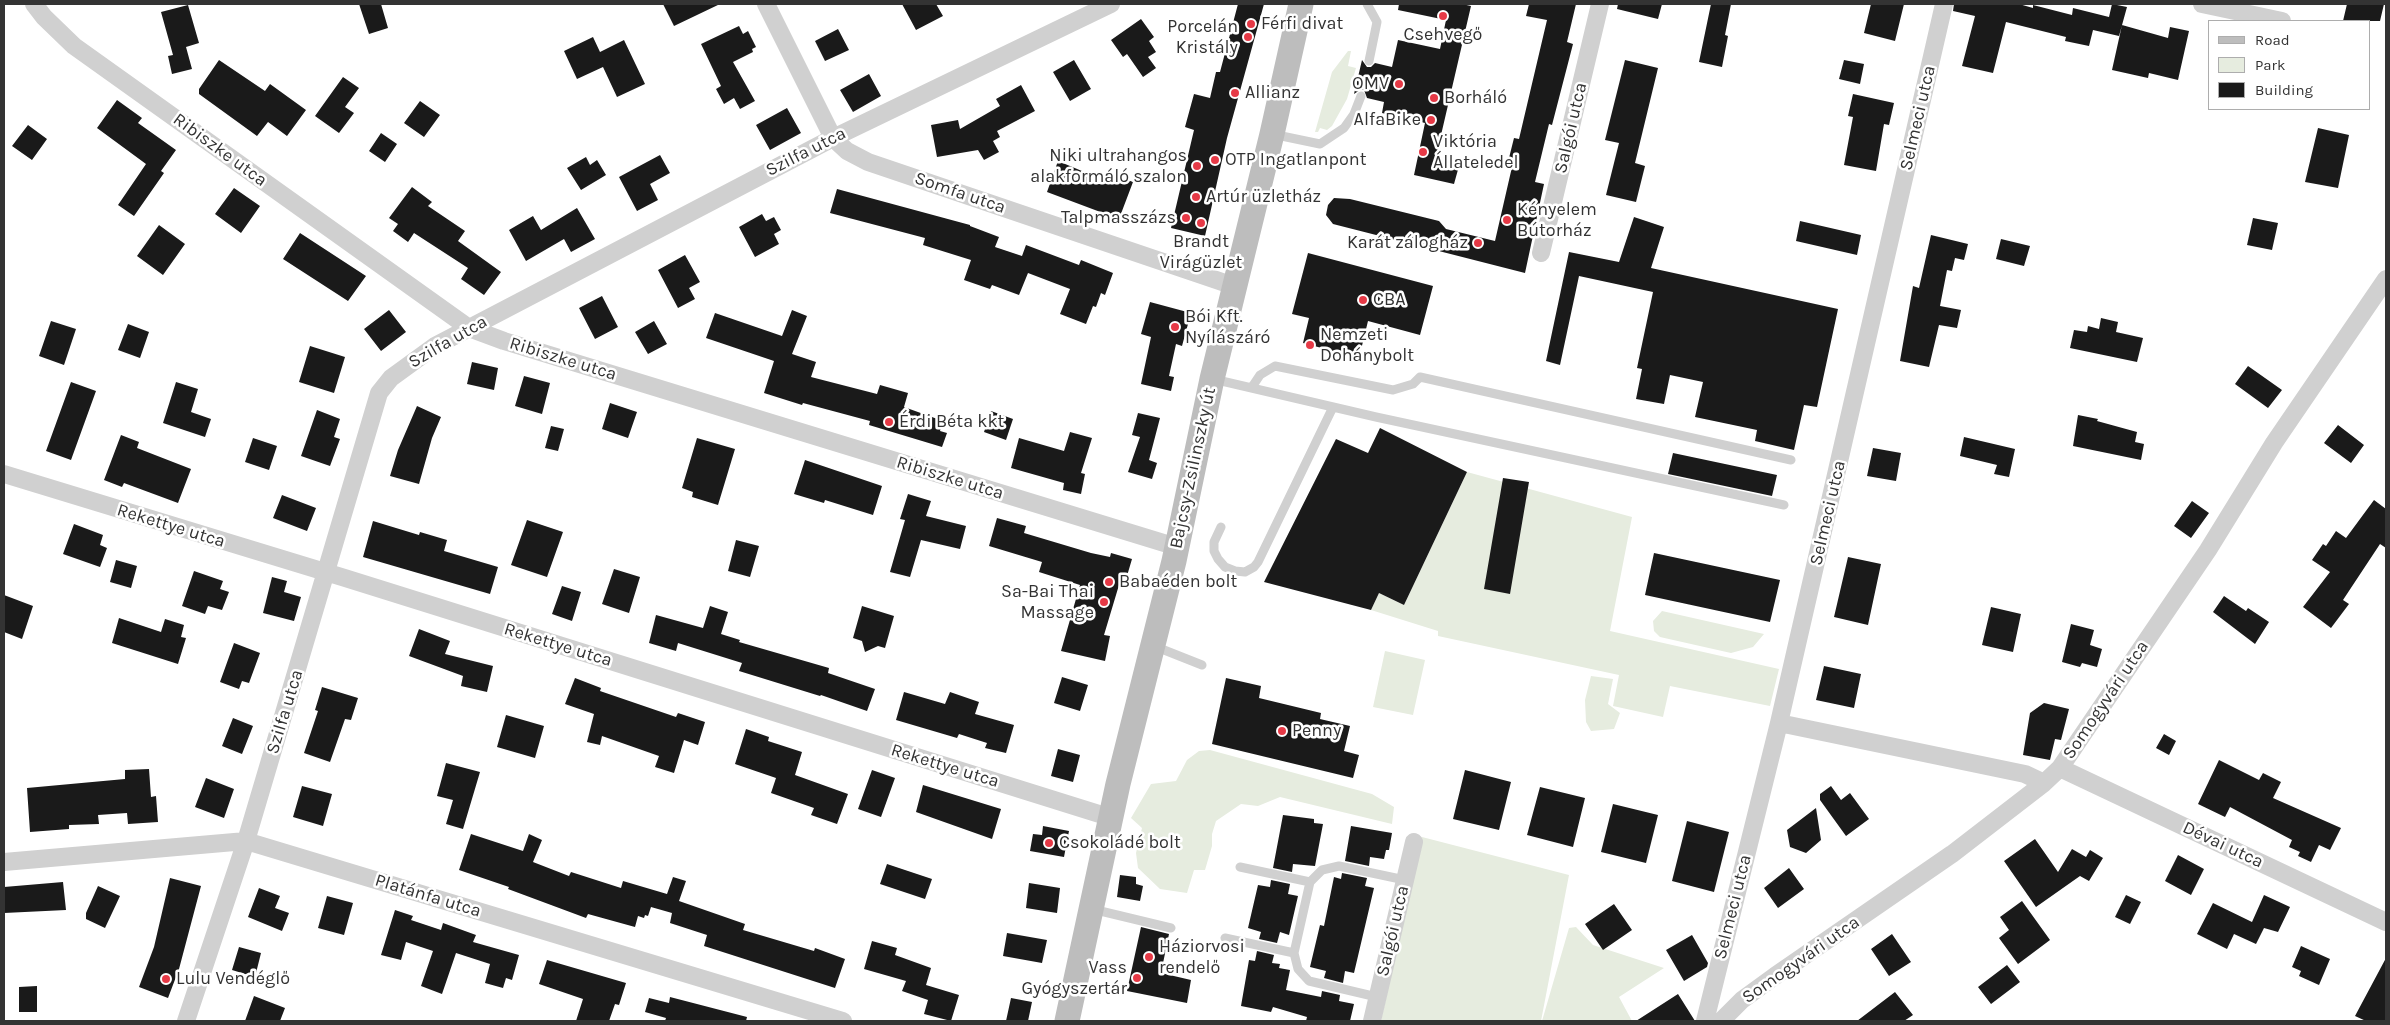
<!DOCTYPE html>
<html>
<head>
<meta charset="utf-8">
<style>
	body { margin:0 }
	#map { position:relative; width:2390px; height:1025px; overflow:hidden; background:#fff; font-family:Karla,sans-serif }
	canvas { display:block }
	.frame { position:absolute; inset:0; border:5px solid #333; pointer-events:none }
	.legend { position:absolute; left:2208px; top:20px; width:162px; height:90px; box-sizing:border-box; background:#fff; border:1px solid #adadad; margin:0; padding:6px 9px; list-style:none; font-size:15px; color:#333 }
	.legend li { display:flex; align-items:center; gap:10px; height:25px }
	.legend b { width:25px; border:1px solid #adadad }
</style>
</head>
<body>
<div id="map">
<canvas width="2390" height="1025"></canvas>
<div class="frame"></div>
<ul class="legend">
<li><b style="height:6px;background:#bdbdbd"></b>Road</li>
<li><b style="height:14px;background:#e6ecdf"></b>Park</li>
<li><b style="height:14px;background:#1a1a1a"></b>Building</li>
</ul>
</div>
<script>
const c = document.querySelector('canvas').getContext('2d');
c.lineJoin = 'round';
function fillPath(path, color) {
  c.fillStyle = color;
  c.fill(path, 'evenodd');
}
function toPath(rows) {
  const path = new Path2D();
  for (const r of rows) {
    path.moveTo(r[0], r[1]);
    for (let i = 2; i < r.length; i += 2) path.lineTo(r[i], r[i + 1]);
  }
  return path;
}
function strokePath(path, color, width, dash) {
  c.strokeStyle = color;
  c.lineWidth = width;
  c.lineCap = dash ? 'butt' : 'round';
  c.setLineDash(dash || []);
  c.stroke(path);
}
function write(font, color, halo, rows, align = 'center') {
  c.font = font + ' Karla,sans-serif';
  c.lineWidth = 5;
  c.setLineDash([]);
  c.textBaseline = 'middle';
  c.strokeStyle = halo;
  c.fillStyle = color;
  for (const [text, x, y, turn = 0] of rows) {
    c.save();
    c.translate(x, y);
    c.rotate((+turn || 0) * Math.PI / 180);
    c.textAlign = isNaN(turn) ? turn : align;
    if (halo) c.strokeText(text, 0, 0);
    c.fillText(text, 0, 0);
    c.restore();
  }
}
const green = toPath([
	[1348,51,1351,51,1348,66,1356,68,1347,99,1332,126,1327,130,1320,128,1318,132,1315,132,1332,72],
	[1467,472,1632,517,1610,631,1779,669,1770,706,1670,686,1663,717,1613,706,1619,675,1438,636,1438,631,1371,610,1379,593,1404,605],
	[1662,611,1764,634,1753,647,1731,653,1660,637,1654,631,1653,621],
	[1385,651,1425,660,1413,715,1373,707],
	[1591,676,1613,679,1608,704,1620,713,1614,729,1591,731,1586,722,1585,700],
	[1210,750,1372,794,1394,807,1392,824,1280,797,1258,806,1241,804,1216,821,1212,834,1212,846,1205,870,1194,870,1187,893,1160,889,1138,868,1136,853,1142,828,1131,818,1151,784,1176,781,1187,760,1199,751],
	[1422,837,1569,875,1541,1021,1381,1021],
	[1576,927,1593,945,1664,968,1619,997,1632,1021,1542,1021,1569,928]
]);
const building = toPath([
	[359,4,381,4,388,28,369,34],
	[663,4,720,4,674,26],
	[902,4,936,4,943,16,916,30],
	[1238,4,1264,4,1227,138,1205,236,1171,228,1194,130,1185,127,1194,94,1210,98,1216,72,1220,72],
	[1399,4,1462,4,1471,6,1435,161,1459,166,1454,184,1414,175,1425,123,1382,113,1384,102,1367,98,1364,90,1360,90,1354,94,1362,60,1367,67,1371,67,1375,63,1392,67,1398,40,1440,49,1446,20,1398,10],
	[1529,4,1576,4,1567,42,1573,44,1552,125,1549,124,1535,182,1544,184,1525,273,1333,224,1326,215,1328,205,1334,198,1350,199,1439,221,1446,229,1495,241,1512,167,1507,166,1514,138,1519,139,1547,20,1526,16],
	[1618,4,1662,4,1658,19,1617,9],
	[1711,4,1731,4,1725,35,1728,36,1722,67,1699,62],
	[1871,4,1904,4,1895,41,1864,33],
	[1954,4,2019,4,2033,8,2033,5,2072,15,2073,8,2109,17,2112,4,2127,7,2119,36,2093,30,2089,46,2065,41,2066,37,2006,22,1993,73,1962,66,1975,16,1953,11],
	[2347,4,2384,4,2380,21,2343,21],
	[188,5,199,43,186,47,192,69,172,74,168,56,173,55,161,12],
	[1141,19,1154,37,1149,41,1156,52,1148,57,1156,68,1143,77,1127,54,1123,57,1111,40],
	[2122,25,2168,38,2170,27,2189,31,2178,80,2149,73,2148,78,2112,70],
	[739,26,743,34,748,31,756,47,752,49,753,52,733,62,755,101,740,109,734,98,724,104,716,89,721,86,701,44],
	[838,29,849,50,825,61,815,41],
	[593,37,600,52,624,40,645,84,617,97,603,67,577,79,564,51],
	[219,60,265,91,270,84,306,110,287,136,268,122,257,136,199,94,199,89],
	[1074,60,1091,89,1070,101,1053,72],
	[1625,60,1658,68,1635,163,1645,166,1636,202,1606,195,1619,143,1605,140],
	[1844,60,1864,64,1860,84,1839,79],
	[869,74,881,96,853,112,840,90],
	[343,77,359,88,345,107,354,113,339,133,315,116],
	[1021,85,1035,111,997,131,1000,137,993,141,999,152,984,160,978,150,937,157,931,125,958,120,960,129,1000,106,996,99],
	[1853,94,1894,103,1889,125,1884,124,1876,171,1844,165,1853,117,1848,116],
	[117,100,142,118,138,123,176,150,161,171,164,173,134,216,118,205,146,164,97,128],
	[420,101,440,115,424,137,404,123],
	[787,108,801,133,770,150,756,125],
	[28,125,47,139,32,160,12,146],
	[2318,128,2349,135,2338,188,2305,182],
	[381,133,397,144,385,162,369,151],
	[660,155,670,173,650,184,658,200,637,211,619,177],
	[586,157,590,165,597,160,606,175,581,190,567,168],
	[1058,161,1113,184,1117,176,1133,182,1119,219,1047,192],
	[412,187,432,202,428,206,465,231,458,241,501,272,484,295,461,279,468,268,414,233,408,242,393,231,398,224,389,218],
	[234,188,260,206,241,233,215,214],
	[837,189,970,225,970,226,999,237,995,247,1022,256,1026,245,1079,265,1081,260,1113,273,1105,295,1101,293,1096,307,1093,306,1086,324,1060,314,1070,289,1028,273,1019,295,992,285,990,289,964,280,971,260,923,245,925,238,830,213],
	[577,208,595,239,571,252,564,239,526,261,509,230,533,216,541,230],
	[762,214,766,221,774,217,781,230,774,234,779,244,755,257,739,227],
	[1634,217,1664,227,1651,268,1838,309,1817,407,1804,405,1794,450,1755,441,1757,430,1695,417,1703,382,1670,375,1664,404,1636,399,1642,369,1637,368,1653,292,1579,276,1560,365,1546,361,1569,252,1619,262],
	[2253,218,2278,223,2272,250,2247,245],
	[1800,221,1861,235,1857,255,1796,241],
	[159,225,185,244,163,275,137,256],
	[300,233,366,276,348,301,283,259],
	[1931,235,1968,244,1964,260,1955,258,1952,271,1947,270,1940,306,1961,310,1957,328,1939,325,1929,367,1900,361,1913,286,1919,288],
	[2001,239,2030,246,2024,266,1996,259],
	[1308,253,1433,286,1420,335,1368,321,1359,358,1303,343,1309,318,1292,314],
	[685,255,700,282,689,288,695,299,678,308,658,270],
	[602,296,618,327,595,339,579,308],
	[1150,302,1191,313,1182,346,1176,344,1169,376,1174,377,1171,391,1141,384,1151,337,1141,334],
	[389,310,406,332,381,351,364,329],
	[792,310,807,316,792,354,816,362,811,377,877,394,880,385,908,393,904,407,943,421,940,431,947,433,942,447,869,425,870,421,803,403,802,405,764,393,774,361,706,338,715,313,782,336],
	[2101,318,2118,322,2116,332,2143,338,2137,362,2070,348,2074,330,2087,332,2088,326,2099,329],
	[51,321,76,329,64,365,39,356],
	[654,321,667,344,648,354,635,332],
	[128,324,149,332,140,358,118,350],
	[310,346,345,357,334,393,299,382],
	[472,362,498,368,494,390,467,384],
	[2248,366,2282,390,2268,408,2235,384],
	[524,376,550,383,542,414,515,406],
	[71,382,96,391,71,460,46,451],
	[176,382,198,389,191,412,211,419,205,437,163,423],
	[610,403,637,412,628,438,602,429],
	[417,406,441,417,432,438,419,484,390,476,398,450],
	[317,410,340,419,334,437,340,439,330,466,301,456],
	[991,411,1013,419,1006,440,984,432],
	[1138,413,1160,418,1149,460,1157,463,1152,479,1128,472,1140,437,1132,435],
	[2078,415,2098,419,2097,421,2137,432,2135,442,2144,444,2141,460,2073,446],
	[2338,425,2364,445,2351,463,2324,443],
	[551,426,564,429,558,451,545,448],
	[1380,428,1467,472,1404,605,1379,593,1371,610,1264,582,1336,439,1368,453],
	[1070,432,1092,438,1081,473,1085,474,1081,494,1063,490,1064,483,1011,468,1019,438,1064,451],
	[121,435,139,442,137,448,191,469,178,503,124,483,122,487,104,480],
	[1964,437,2015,449,2009,477,1994,474,1997,465,1960,456],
	[253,438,277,446,269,470,245,462],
	[697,438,735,449,718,505,692,497,693,492,682,488],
	[1873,448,1901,453,1896,481,1867,476],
	[1673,453,1777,475,1772,496,1668,474],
	[805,460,882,486,873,515,825,500,824,503,794,494],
	[1503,478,1529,482,1510,594,1484,589],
	[908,494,931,501,926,516,966,526,960,549,921,540,910,577,890,572,905,520,900,519],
	[282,495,316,508,307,531,273,518],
	[2374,500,2386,509,2386,548,2380,544,2343,600,2349,604,2331,628,2303,607,2330,572,2312,560,2323,544,2326,546,2336,531,2346,538],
	[2192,501,2209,513,2191,538,2174,526],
	[997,518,1026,526,1024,533,1091,553,1110,557,1111,553,1132,559,1124,586,1119,585,1104,635,1110,636,1105,661,1061,651,1080,585,1039,572,1042,562,989,546],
	[527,520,563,532,547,577,511,565],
	[373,521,419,535,420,532,447,540,444,551,498,567,490,594,363,557],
	[74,524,103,535,100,545,107,548,100,567,63,554],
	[736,540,759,546,750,577,728,571],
	[1654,553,1780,580,1770,622,1645,595],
	[1848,557,1881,564,1868,625,1834,617],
	[116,560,137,566,131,588,110,582],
	[614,569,640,577,629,613,602,604],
	[194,571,223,581,220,589,229,592,222,610,208,606,205,614,182,606],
	[272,577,287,581,284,592,301,597,294,621,263,613],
	[562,586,581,592,572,621,552,614],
	[4,595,33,606,22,639,4,632],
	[2224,596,2246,611,2248,608,2269,622,2255,644,2213,612],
	[710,606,728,612,721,634,740,640,739,642,829,668,828,673,875,689,867,711,821,695,820,696,739,671,742,663,678,643,676,651,649,643,656,615,703,628],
	[862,606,894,616,885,648,878,646,865,652,862,641,853,638],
	[1991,607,2021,614,2013,652,1982,645],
	[119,618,161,632,165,619,184,625,181,637,186,638,178,664,112,643],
	[2071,624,2094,630,2090,645,2102,649,2097,667,2082,663,2080,667,2062,662],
	[419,629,450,641,445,654,493,666,487,692,461,686,463,676,409,656],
	[234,643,260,653,249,683,242,681,239,689,220,682],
	[1824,666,1861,674,1854,708,1816,700],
	[1062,677,1088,685,1080,711,1054,703],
	[575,678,601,688,600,691,676,717,678,713,705,722,698,745,684,740,674,773,655,767,659,756,602,736,600,745,587,742,594,714,565,704],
	[1226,678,1261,686,1259,698,1321,713,1320,719,1350,726,1344,751,1359,755,1353,778,1212,744],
	[322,687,358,698,351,720,345,719,330,762,304,753,318,711,315,710],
	[904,692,945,704,950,692,979,702,975,714,1014,725,1006,753,985,748,987,743,959,734,957,738,896,720],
	[2044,703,2069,709,2061,740,2055,739,2050,760,2023,755,2030,713],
	[506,715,544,726,535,758,497,747],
	[233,718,253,726,242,754,222,746],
	[746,729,769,737,768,741,802,752,795,775,848,794,837,824,811,815,814,808,771,793,776,778,735,764],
	[2164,734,2176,741,2169,755,2156,748],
	[1058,749,1080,755,1073,782,1051,776],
	[2219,760,2259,780,2263,773,2281,782,2273,798,2341,828,2330,850,2319,845,2311,862,2298,856,2300,852,2289,847,2292,840,2230,807,2225,817,2198,804],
	[446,763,480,772,463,829,446,824,453,800,437,796],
	[149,769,151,797,156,796,158,822,128,824,127,813,98,815,99,824,69,825,69,829,30,832,27,788,125,779,125,770],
	[872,770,895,778,881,817,858,809],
	[1465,770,1511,782,1499,830,1453,819],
	[206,778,234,789,224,818,195,807],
	[923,785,1001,809,992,839,916,812],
	[302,786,332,794,323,826,293,817],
	[1831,786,1841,800,1850,793,1869,819,1846,836,1820,800,1820,794],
	[1540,787,1585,798,1573,847,1527,835],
	[1613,804,1658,815,1646,863,1601,852],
	[1816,808,1821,840,1806,853,1790,847,1787,830],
	[1283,815,1314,819,1314,823,1323,824,1315,866,1293,864,1292,872,1273,868],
	[1687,821,1729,832,1714,892,1672,881],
	[1043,826,1069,831,1064,857,1030,851,1033,834,1042,835],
	[1351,826,1392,833,1389,850,1386,850,1384,859,1370,857,1369,866,1345,861],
	[471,834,523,851,529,834,542,840,533,862,569,876,571,872,621,888,623,881,667,894,673,877,686,881,679,901,745,924,743,930,814,951,815,948,845,959,835,988,704,946,707,935,670,923,672,913,651,907,648,916,645,915,644,918,638,916,635,927,588,914,586,918,508,889,509,887,459,870],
	[2035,839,2058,872,2072,849,2086,857,2090,850,2103,858,2089,881,2080,876,2036,907,2004,861],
	[2178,855,2204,869,2191,895,2165,881],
	[887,864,932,879,925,899,880,884],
	[1789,868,1804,889,1778,908,1764,888],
	[1342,873,1367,878,1365,886,1374,888,1354,973,1345,971,1343,983,1324,978,1326,971,1310,967,1320,925,1324,926,1334,877,1341,879],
	[1120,875,1136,877,1136,884,1143,886,1140,901,1117,897],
	[170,878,201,886,179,969,168,998,139,987,154,947],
	[1271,880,1290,884,1288,894,1298,896,1289,935,1280,932,1277,943,1259,939,1261,932,1248,928,1258,885,1270,887],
	[63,882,66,910,4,913,4,887],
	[1029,883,1060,888,1057,913,1026,908],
	[98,886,120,896,105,928,86,919,86,913],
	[259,888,280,896,275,908,289,913,282,931,248,917],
	[2126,895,2141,902,2130,924,2115,917],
	[2264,895,2290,907,2278,932,2264,928,2256,944,2234,934,2227,949,2197,934,2213,903,2252,922],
	[327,896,353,903,344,935,318,928],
	[2022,901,2050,940,2018,964,1999,938,2009,930,2000,917],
	[1614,904,1632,930,1603,950,1585,924],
	[395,910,413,916,411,920,441,930,443,923,476,935,473,942,519,955,512,980,506,978,503,988,485,983,490,964,456,953,442,994,421,986,433,951,406,942,401,960,381,955],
	[1141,927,1169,934,1161,973,1191,980,1187,1003,1127,991],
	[1007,933,1047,940,1042,963,1003,956],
	[1892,934,1911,962,1889,976,1871,949],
	[1692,935,1708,963,1707,967,1684,981,1666,950],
	[872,941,897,948,895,955,931,968,926,985,959,995,951,1021,924,1014,928,1000,902,991,906,981,864,969],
	[2301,946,2330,959,2319,985,2299,976,2301,971,2292,967],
	[239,947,261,953,255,977,232,970],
	[1257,951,1274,955,1272,963,1280,964,1279,968,1290,970,1286,990,1321,997,1322,991,1340,995,1339,1001,1354,1004,1350,1021,1306,1021,1307,1017,1273,1007,1271,1012,1241,1006,1249,960,1255,961],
	[2386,958,2386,1021,2366,1021,2355,1016],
	[547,960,626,983,619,1005,615,1004,609,1021,576,1021,583,999,539,984],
	[2007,965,2020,982,1991,1004,1978,987],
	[37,986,37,1012,19,1012,19,987],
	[1895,992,1913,1015,1904,1021,1857,1021],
	[1678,994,1695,1021,1636,1021],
	[254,996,285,1008,280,1021,245,1021],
	[670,997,747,1017,746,1021,665,1021,666,1018,645,1012,649,998,669,1003],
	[1011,998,1032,1002,1028,1021,1006,1021]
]);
const lane = toPath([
	[1367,4,1377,22,1369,61],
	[1272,134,1320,144,1344,128,1354,114,1361,96],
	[1213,379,1376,417,1784,505],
	[1252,387,1260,375,1275,366,1393,390,1413,384,1420,377,1791,460],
	[1221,527,1214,542,1214,551,1218,559,1225,567,1235,571,1245,572,1254,567,1258,562,1333,407],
	[1154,646,1202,665],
	[1240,867,1310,882],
	[1092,909,1171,928],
	[1225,938,1294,953],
	[1377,997,1309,981,1298,969,1294,953,1310,882,1322,870,1339,866,1405,880]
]);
const street = toPath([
	[34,4,44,17,74,46,469,328,504,341,1177,547],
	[766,4,833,138,847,151,868,162,1234,286],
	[2202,4,2282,21],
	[1541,253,1600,4],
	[4,474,345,578,1112,818],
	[1779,723,2025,774,2044,783],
	[2060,768,2386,922],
	[4,862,246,841,843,1021],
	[186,1021,246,841,379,393,391,378,435,346,833,138,1111,4],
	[1372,1021,1414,842],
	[1705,1021,1779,723,1944,4],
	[1721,1021,1742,1000,1775,976,1952,854,2044,783,2060,768,2208,550,2274,443,2386,279]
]);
const secondary = toPath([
	[1067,1021,1118,784,1174,561,1212,379,1272,134,1301,4]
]);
const markers = [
	[1443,16,5,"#e63946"],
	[1251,24,5,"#e63946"],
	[1248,37,5,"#e63946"],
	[1399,84,5,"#e63946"],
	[1235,93,5,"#e63946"],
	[1434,98,5,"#e63946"],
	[1431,120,5,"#e63946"],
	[1423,152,5,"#e63946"],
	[1215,160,5,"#e63946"],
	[1197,166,5,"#e63946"],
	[1196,197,5,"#e63946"],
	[1186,218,5,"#e63946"],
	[1507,220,5,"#e63946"],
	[1201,223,5,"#e63946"],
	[1478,243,5,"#e63946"],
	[1363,300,5,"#e63946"],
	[1175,327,5,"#e63946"],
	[1310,345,5,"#e63946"],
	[889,422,5,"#e63946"],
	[1109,582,5,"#e63946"],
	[1104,602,5,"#e63946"],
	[1282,731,5,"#e63946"],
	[1049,843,5,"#e63946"],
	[1149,957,5,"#e63946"],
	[1137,978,5,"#e63946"],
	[166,979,5,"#e63946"]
];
const poiNames = [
	["Férfi divat",1261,24],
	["Porcelán",1238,27,"right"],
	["Kristály",1238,48,"right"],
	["Csehvegő",1443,35,"center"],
	["OMV",1389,84,"right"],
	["Allianz",1245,93],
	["Borháló",1444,98],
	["AlfaBike",1421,120,"right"],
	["Viktória",1433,142],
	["Állateledel",1433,163],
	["Niki ultrahangos",1187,156,"right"],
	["alakformáló szalon",1187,177,"right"],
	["OTP Ingatlanpont",1225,160],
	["Artúr üzletház",1206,197],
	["Kényelem",1517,210],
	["Bútorház",1517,231],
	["Talpmasszázs",1176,218,"right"],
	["Brandt",1201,242,"center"],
	["Virágüzlet",1201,263,"center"],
	["Karát zálogház",1468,243,"right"],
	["CBA",1373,300],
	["Bói Kft.",1185,317],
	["Nyílászáró",1185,338],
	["Nemzeti",1320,335],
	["Dohánybolt",1320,356],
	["Érdi Béta kkt",899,422],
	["Babaéden bolt",1119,582],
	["Sa-Bai Thai",1094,592,"right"],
	["Massage",1094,613,"right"],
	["Penny",1292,731],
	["Csokoládé bolt",1059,843],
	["Háziorvosi",1159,947],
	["rendelő",1159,968],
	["Vass",1127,968,"right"],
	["Gyógyszertár",1127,989,"right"],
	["Lulu Vendéglő",176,979]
];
const streetNames = [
	["Selmeci utca",1918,118,-77],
	["Salgói utca",1571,128,-77],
	["Ribiszke utca",220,150,36],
	["Szilfa utca",806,152,-27],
	["Somfa utca",960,193,19],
	["Szilfa utca",448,342,-30],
	["Ribiszke utca",563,359,17],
	["Bajcsy-Zsilinszky út",1193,468,-78],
	["Ribiszke utca",950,478,17],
	["Selmeci utca",1828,513,-77],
	["Rekettye utca",171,526,17],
	["Rekettye utca",558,645,17],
	["Somogyvári utca",2106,700,-56],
	["Szilfa utca",285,712,-73],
	["Rekettye utca",945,766,17],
	["Dévai utca",2223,845,25],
	["Platánfa utca",428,896,17],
	["Selmeci utca",1733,907,-76],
	["Salgói utca",1393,931,-77],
	["Somogyvári utca",1801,960,-35]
];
fillPath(green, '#e6ecdf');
fillPath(building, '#1a1a1a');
strokePath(lane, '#d0d0d0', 9);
strokePath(street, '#d0d0d0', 18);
strokePath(secondary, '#bdbdbd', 25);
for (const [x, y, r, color] of markers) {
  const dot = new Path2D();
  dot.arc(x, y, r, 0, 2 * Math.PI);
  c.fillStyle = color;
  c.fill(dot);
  strokePath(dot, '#fff', 2);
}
write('18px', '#333', '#fff', poiNames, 'left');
write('18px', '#333', '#fff', streetNames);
</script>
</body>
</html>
